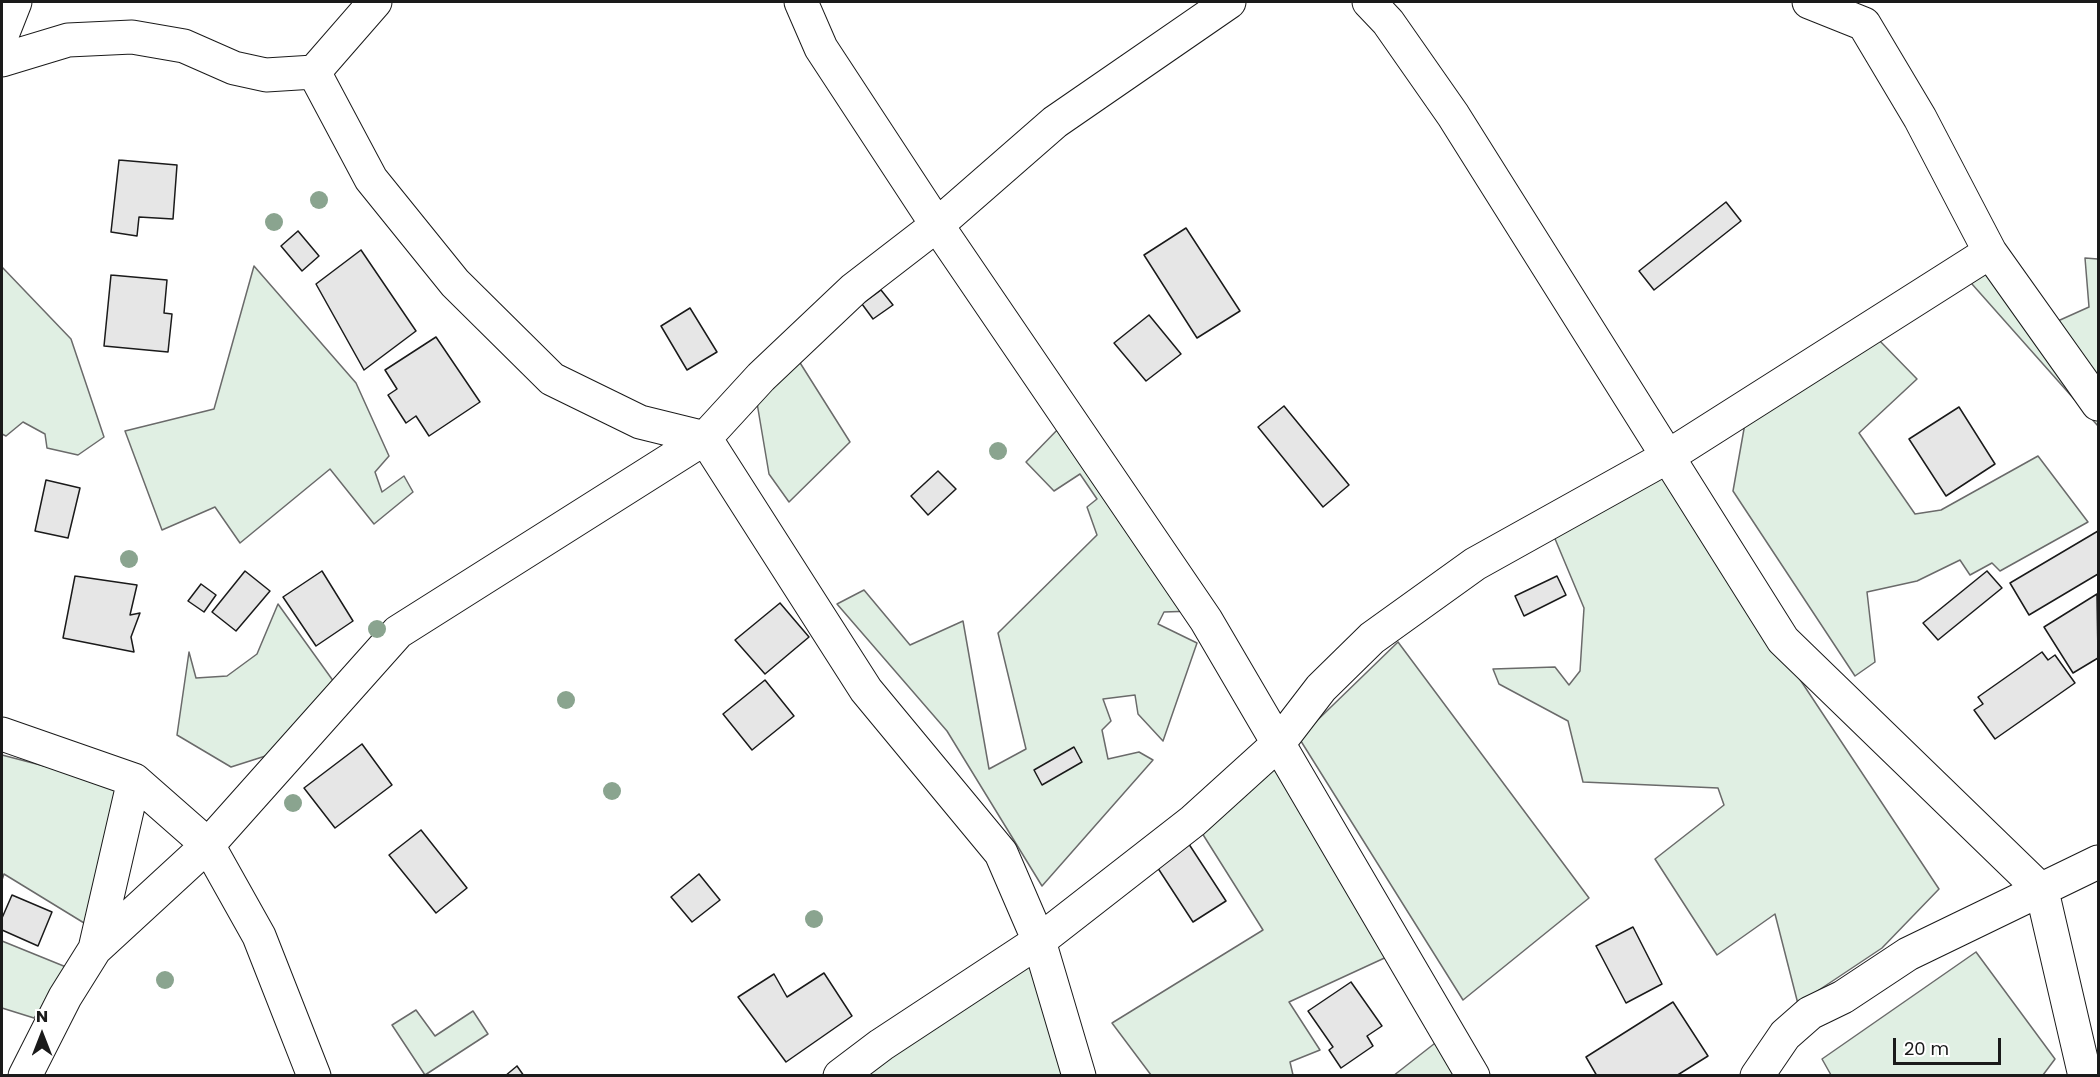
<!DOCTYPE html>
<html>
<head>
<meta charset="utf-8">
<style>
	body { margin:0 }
	#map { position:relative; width:2100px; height:1077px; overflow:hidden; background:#fff; font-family:Poppins,sans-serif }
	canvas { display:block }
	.frame { position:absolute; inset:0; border:3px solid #1a1a1a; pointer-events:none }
	.north { position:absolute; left:12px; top:1005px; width:60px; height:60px; -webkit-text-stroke:4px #fff; paint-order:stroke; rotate:0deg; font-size:16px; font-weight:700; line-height:24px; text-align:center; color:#1a1a1a }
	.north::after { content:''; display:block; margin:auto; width:21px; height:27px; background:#1a1a1a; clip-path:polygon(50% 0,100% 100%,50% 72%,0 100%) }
	.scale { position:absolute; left:1893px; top:1038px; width:108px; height:27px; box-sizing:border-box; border:3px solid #1a1a1a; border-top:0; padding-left:8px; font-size:18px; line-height:21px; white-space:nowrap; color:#1a1a1a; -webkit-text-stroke:4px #fff; paint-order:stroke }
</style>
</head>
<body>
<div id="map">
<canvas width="2100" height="1077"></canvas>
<div class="frame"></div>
<div class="north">N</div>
<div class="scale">20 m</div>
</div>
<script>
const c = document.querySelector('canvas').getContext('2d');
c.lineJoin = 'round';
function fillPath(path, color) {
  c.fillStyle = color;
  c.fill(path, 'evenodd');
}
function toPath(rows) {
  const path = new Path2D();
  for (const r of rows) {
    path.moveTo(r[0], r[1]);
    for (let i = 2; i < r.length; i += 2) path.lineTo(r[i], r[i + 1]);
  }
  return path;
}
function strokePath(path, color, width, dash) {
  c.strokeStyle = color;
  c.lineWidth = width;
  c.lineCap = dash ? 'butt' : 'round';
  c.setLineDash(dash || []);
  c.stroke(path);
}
const green = toPath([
	[2085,258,2098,259,2098,426,1956,266,1983,262,2040,329,2089,307,2085,258],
	[254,266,356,383,389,456,375,472,382,492,404,476,413,492,374,524,330,469,240,543,215,507,162,530,125,431,214,409,254,266],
	[2,267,71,339,104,437,78,455,47,448,45,434,23,422,6,436,2,434,2,267],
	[1877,338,1917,379,1859,433,1915,514,1941,510,2038,456,2088,522,2000,571,1992,563,1970,575,1960,560,1917,581,1867,592,1875,662,1855,676,1733,491,1747,412,1877,338],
	[797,358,850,442,789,502,769,474,756,397,797,358],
	[1062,425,1194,611,1164,612,1158,624,1197,643,1163,741,1138,714,1135,695,1103,699,1111,721,1102,730,1108,759,1139,752,1153,760,1042,886,947,731,837,604,864,590,910,645,963,621,989,769,1026,749,998,633,1097,535,1087,507,1097,499,1080,474,1054,491,1026,462,1062,425],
	[1661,470,1939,889,1882,948,1798,1004,1775,914,1717,955,1655,859,1724,805,1718,788,1583,782,1568,721,1499,684,1493,669,1555,667,1569,685,1580,671,1584,608,1553,534,1661,470],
	[278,604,334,682,278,752,231,767,177,735,189,652,196,678,227,676,257,654,278,604],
	[1398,642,1589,898,1463,1000,1299,738,1398,642],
	[2,755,121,786,89,926,4,874,2,880,2,755],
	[1279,761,1391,955,1289,1002,1320,1050,1290,1062,1293,1075,1151,1075,1112,1023,1263,930,1202,833,1279,761],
	[2,941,71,969,34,1018,2,1008,2,941],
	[1036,952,1067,1075,866,1076,1036,952],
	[1976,952,2055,1059,2043,1075,1831,1075,1822,1059,1976,952],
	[416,1010,435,1036,473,1011,488,1034,425,1075,392,1025,416,1010],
	[1439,1040,1461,1076,1393,1076,1439,1040]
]);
const building = toPath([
	[119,160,177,165,173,219,139,217,137,236,111,232,119,160],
	[1726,202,1741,221,1654,290,1639,271,1726,202],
	[1186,228,1240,311,1197,338,1144,255,1186,228],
	[298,231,319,256,302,271,281,246,298,231],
	[361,250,416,331,364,370,316,284,361,250],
	[111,275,167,280,164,313,172,314,168,352,104,346,111,275],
	[881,290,893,305,873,319,862,304,881,290],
	[690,308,717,352,687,370,661,326,690,308],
	[1149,315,1181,354,1146,381,1114,343,1149,315],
	[436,337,480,402,429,436,416,416,406,423,388,395,397,389,385,370,436,337],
	[1284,406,1349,485,1323,507,1258,427,1284,406],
	[1959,407,1995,464,1946,496,1909,439,1959,407],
	[938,471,956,489,928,515,911,496,938,471],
	[46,480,80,488,68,538,35,531,46,480],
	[2098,531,2098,574,2029,615,2010,583,2098,531],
	[245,571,270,591,236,631,212,612,245,571],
	[322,571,353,621,316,646,283,597,322,571],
	[1987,571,2002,588,1938,640,1923,623,1987,571],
	[75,576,137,585,130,615,140,613,131,637,134,652,63,638,75,576],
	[1557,576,1566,595,1524,616,1515,596,1557,576],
	[201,584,216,595,204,612,188,601,201,584],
	[2097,594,2098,658,2073,673,2044,627,2097,594],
	[780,603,809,637,765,674,735,640,780,603],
	[2042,652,2048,660,2055,655,2075,683,1995,739,1974,710,1983,704,1978,697,2042,652],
	[765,680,794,716,752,750,723,714,765,680],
	[362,744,392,785,335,828,304,788,362,744],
	[1074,747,1082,762,1042,785,1034,770,1074,747],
	[421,830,467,888,436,913,389,855,421,830],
	[1183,835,1226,901,1193,922,1150,856,1183,835],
	[699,874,720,900,692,922,671,897,699,874],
	[12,895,52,912,38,946,2,930,2,918,12,895],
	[1633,927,1662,984,1626,1003,1596,946,1633,927],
	[824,973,852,1016,786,1062,738,997,774,974,787,997,824,973],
	[1351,982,1382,1026,1367,1036,1373,1046,1341,1068,1329,1050,1333,1047,1308,1011,1351,982],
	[1673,1002,1708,1056,1676,1076,1597,1076,1586,1057,1673,1002],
	[517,1066,524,1076,505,1076,517,1066]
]);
const minor = toPath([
	[801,2,821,48,937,225,1206,620,1473,1076],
	[1369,2,1388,22,1453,115,1783,640,2042,891,2085,1076],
	[1809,2,1864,24,1920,118,1990,252,2098,404],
	[2,35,15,2],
	[2,60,68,40,132,37,184,46,234,68,266,75,314,72,375,2],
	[314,72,371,179,455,283,552,379,640,422,705,438,866,690,1001,853,1039,941,1079,1076],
	[2,734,134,780,208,845,259,936,314,1076],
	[95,949,208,845,398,632,705,438,761,377,854,289,937,225,1055,122,1229,2],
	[25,1076,65,997,95,949,134,780],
	[840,1076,881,1045,1039,941,1193,821,1278,744,1321,688,1372,638,1475,564,1667,457,1990,252],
	[1757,1076,1785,1035,1810,1013,1843,997,1908,954,2098,862]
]);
const trees = [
	[319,200],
	[274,222],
	[998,451],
	[129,559],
	[377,629],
	[566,700],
	[612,791],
	[293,803],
	[814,919],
	[165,980]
];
fillPath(green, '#e0efe3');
strokePath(green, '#6a6a6a', 1.5);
fillPath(building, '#e6e6e6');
strokePath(building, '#1a1a1a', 1.5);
strokePath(minor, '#1a1a1a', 35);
strokePath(minor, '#fff', 33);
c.fillStyle = '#8aa48f';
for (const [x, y] of trees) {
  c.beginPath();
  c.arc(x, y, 9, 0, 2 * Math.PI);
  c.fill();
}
</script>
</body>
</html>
